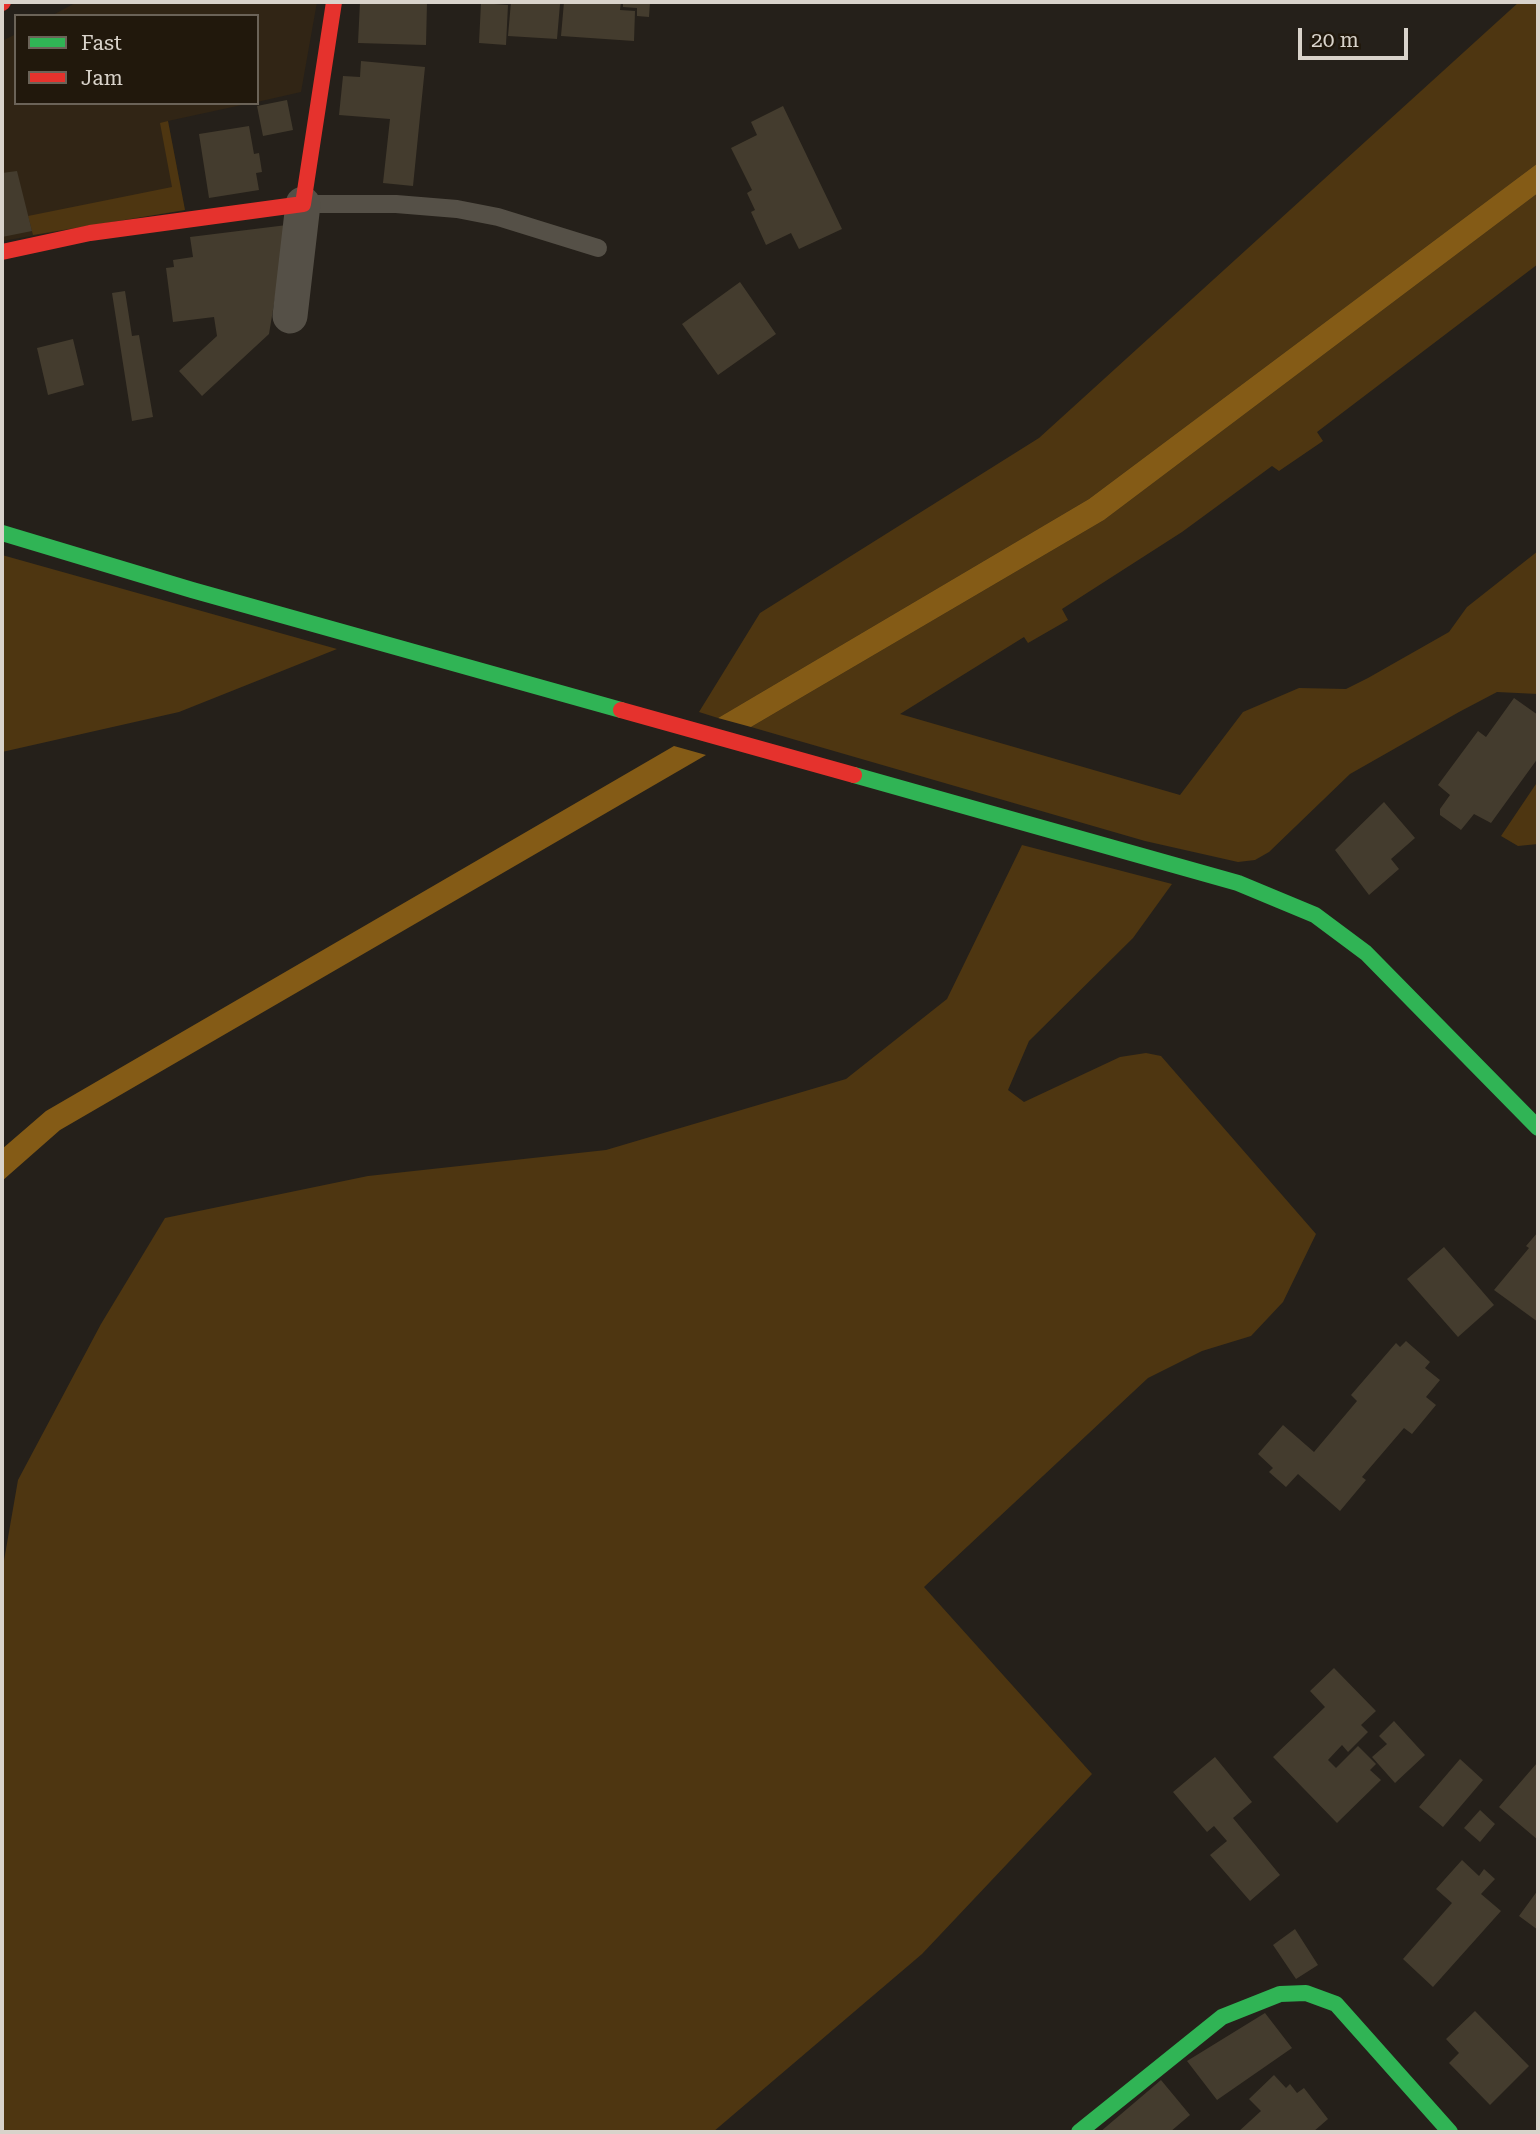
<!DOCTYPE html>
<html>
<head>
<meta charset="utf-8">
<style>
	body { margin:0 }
	#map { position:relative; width:1540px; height:2134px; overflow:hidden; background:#25201a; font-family:"Roboto Serif",serif }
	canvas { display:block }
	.frame { position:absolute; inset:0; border:4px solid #d9d3cb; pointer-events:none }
	.legend { position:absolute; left:14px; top:14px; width:245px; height:91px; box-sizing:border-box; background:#21180c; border:2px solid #6b6358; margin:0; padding:9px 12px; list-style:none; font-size:21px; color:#d9d3cb }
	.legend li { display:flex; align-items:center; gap:14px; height:35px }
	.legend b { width:35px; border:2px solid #6b6358 }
	.scale { position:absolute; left:1298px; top:28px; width:110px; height:32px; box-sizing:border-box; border:4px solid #d9d3cb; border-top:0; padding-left:9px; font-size:21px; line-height:24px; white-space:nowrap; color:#d9d3cb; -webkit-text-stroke:5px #21180c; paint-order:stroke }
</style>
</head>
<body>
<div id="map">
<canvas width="1540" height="2134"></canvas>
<div class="frame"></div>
<ul class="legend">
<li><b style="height:9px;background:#30b455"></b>Fast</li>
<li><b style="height:9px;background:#e5322d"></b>Jam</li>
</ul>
<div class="scale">20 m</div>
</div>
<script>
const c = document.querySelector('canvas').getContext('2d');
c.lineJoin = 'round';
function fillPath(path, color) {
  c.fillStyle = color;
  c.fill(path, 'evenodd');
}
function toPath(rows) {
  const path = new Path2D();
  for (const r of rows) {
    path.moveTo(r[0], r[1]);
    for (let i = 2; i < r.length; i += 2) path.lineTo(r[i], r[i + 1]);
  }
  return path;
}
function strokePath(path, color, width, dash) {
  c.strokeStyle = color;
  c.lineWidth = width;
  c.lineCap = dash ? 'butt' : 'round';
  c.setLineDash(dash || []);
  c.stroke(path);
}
const built = toPath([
	[77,2,317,2,301,92,257,102,257,16,51,16],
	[16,34,16,103,251,103,168,121,185,210,2,241,2,41]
]);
const green = toPath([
	[1519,2,1538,2,1538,163,1089,499,718,718,699,712,760,613,1039,438],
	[168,121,185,210,33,235,28,216,172,187,160,123],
	[1538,193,1538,264,1317,432,1323,441,1279,471,1272,466,1182,532,1062,609,1068,620,1028,643,1024,637,900,714,1180,795,1243,712,1299,688,1346,689,1368,678,1449,632,1467,607,1538,551,1538,694,1497,692,1459,712,1350,774,1269,852,1255,860,1238,862,1145,841,751,727,1104,520],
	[2,555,337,649,179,712,2,752],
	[1538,781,1538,844,1518,846,1501,836],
	[1022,845,1172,884,1133,938,1029,1041,1008,1090,1024,1102,1120,1057,1146,1053,1161,1056,1316,1234,1283,1302,1251,1336,1202,1351,1148,1378,924,1587,1092,1774,922,1954,713,2132,2,2132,2,1572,18,1480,101,1324,165,1218,368,1176,606,1150,846,1079,947,999]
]);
const water = toPath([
	[1538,163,1538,193,1104,520,751,727,718,718,1089,499],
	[674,746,706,755,60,1130,2,1181,2,1149,46,1111]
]);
const building = toPath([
	[360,2,427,2,426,45,358,43],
	[511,2,560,4,557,39,508,36],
	[564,2,621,2,620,10,635,11,634,41,561,36],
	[623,2,650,2,649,17,637,16,637,8,623,7],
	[481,3,508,5,506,45,479,43],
	[361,61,425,67,413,186,383,183,390,119,339,115,343,76,360,77],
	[287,100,293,130,263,136,257,106],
	[783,106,842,229,799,249,791,233,766,245,751,212,755,210,747,193,752,190,731,148,757,135,751,122],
	[249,126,254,154,259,153,262,172,256,173,259,190,209,198,199,134],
	[17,171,32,231,2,237,2,173],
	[287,225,269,334,202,396,179,371,217,336,214,317,173,322,166,268,174,267,173,260,193,257,190,237],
	[740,282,776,334,718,375,682,324],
	[125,291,132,336,139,335,153,417,132,421,112,293],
	[73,339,84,385,48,395,37,348],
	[1514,698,1538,715,1538,758,1491,823,1474,814,1461,830,1440,815,1440,809,1450,795,1438,785,1478,731,1486,737],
	[1384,802,1415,838,1391,859,1399,869,1369,895,1335,850],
	[1538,1232,1538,1322,1494,1290,1529,1248,1526,1246],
	[1444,1247,1494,1305,1458,1337,1407,1279],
	[1406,1341,1430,1362,1425,1368,1440,1380,1426,1397,1436,1405,1412,1434,1404,1428,1362,1477,1366,1480,1340,1511,1298,1474,1286,1487,1269,1472,1273,1468,1258,1454,1283,1425,1314,1452,1357,1401,1351,1395,1396,1343,1400,1347],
	[1334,1668,1376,1711,1361,1725,1368,1732,1348,1752,1342,1745,1328,1760,1336,1768,1358,1746,1376,1764,1370,1770,1381,1780,1337,1823,1273,1757,1325,1707,1310,1691],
	[1394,1721,1425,1755,1395,1783,1372,1757,1387,1744,1379,1736],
	[1215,1757,1252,1802,1233,1818,1280,1875,1250,1901,1210,1855,1227,1841,1214,1826,1207,1832,1173,1792],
	[1460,1759,1483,1780,1443,1827,1419,1807],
	[1537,1763,1538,1765,1538,1840,1499,1807],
	[1480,1810,1495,1824,1480,1842,1464,1828],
	[1462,1860,1479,1876,1484,1869,1495,1879,1481,1894,1501,1911,1433,1987,1403,1959,1452,1903,1436,1889],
	[1538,1890,1538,1930,1519,1916],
	[1295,1929,1318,1965,1296,1979,1273,1945],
	[1475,2011,1529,2066,1490,2105,1449,2063,1459,2053,1446,2039],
	[1265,2013,1292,2048,1217,2100,1187,2061],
	[1274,2075,1286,2088,1290,2084,1297,2093,1304,2088,1328,2119,1313,2132,1238,2132,1261,2111,1249,2099],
	[1161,2080,1190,2115,1170,2132,1100,2132]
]);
const lane = toPath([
	[303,204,396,204,457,209,498,217,598,248]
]);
const street = toPath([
	[290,316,303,204]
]);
const fast = toPath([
	[2,533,192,590,621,710],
	[854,775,1238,883,1315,915,1366,953,1538,1128],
	[1079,2132,1222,2017,1280,1994,1306,1993,1336,2004,1450,2132]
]);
const jam = toPath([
	[2,3,3,2],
	[2,252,90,233,303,204,334,2],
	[621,710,854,775]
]);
fillPath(built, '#312515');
fillPath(green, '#4e3611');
fillPath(water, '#845b16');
fillPath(building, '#443c2e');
strokePath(lane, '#555047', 18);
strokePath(street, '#555047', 35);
strokePath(fast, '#30b455', 16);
strokePath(jam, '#e5322d', 16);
</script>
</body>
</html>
